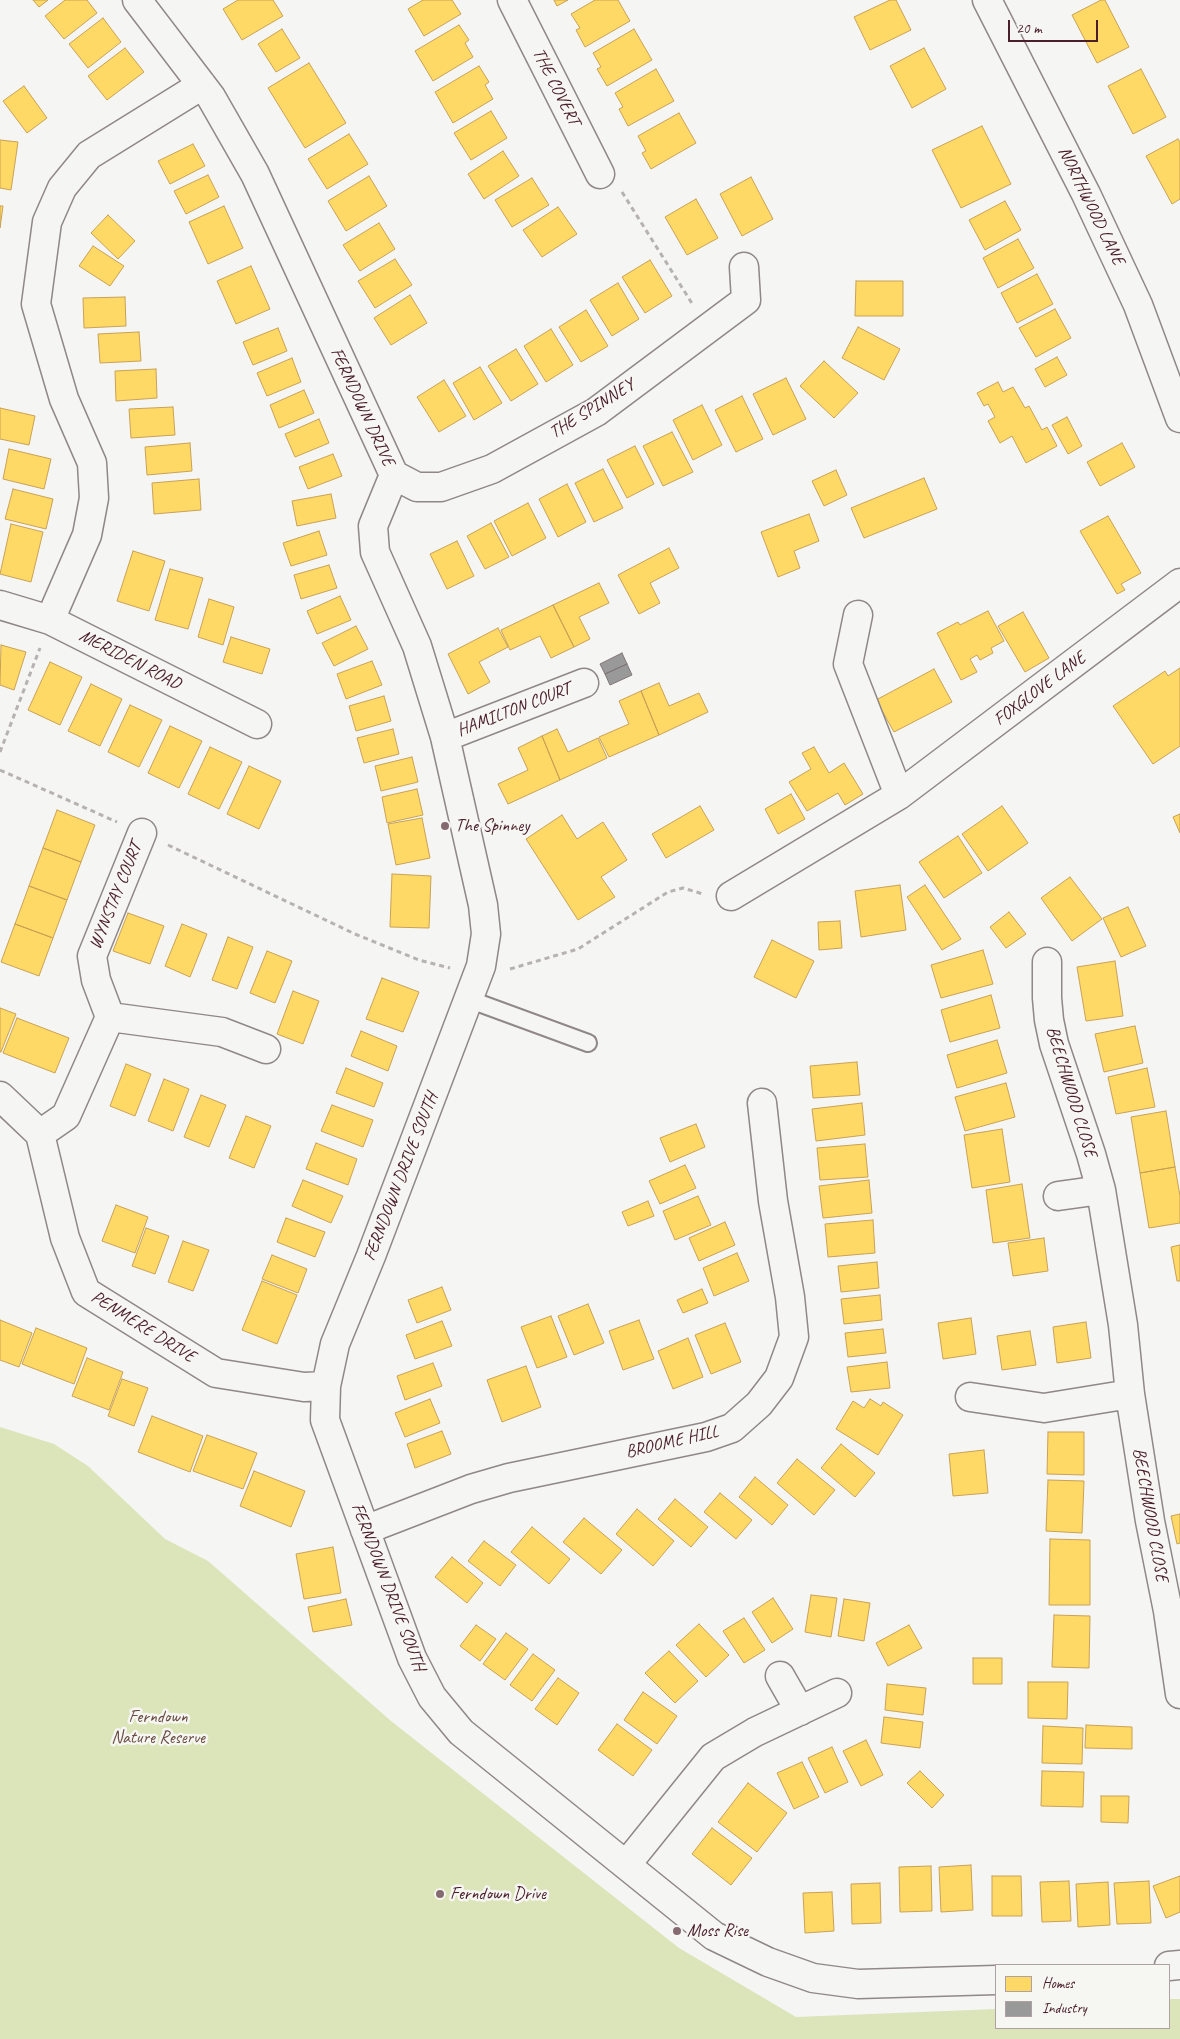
<!DOCTYPE html>
<html>
<head>
<meta charset="utf-8">
<style>
	body { margin:0 }
	#map { position:relative; width:1180px; height:2039px; overflow:hidden; background:#f5f5f3; font-family:Caveat,sans-serif }
	canvas { display:block }
	.legend { position:absolute; left:995px; top:1964px; width:175px; height:65px; box-sizing:border-box; background:#f6f6f2; border:1px solid #b1a0a2; margin:0; padding:6px 9px; list-style:none; font-size:15px; color:#4a1f2b }
	.legend li { display:flex; align-items:center; gap:10px; height:25px }
	.legend b { width:25px; border:1px solid #b1a0a2 }
	.scale { position:absolute; left:1008px; top:20px; width:90px; height:22px; box-sizing:border-box; border:2px solid #4a1f2b; border-top:0; padding-left:6px; font-size:15px; line-height:18px; white-space:nowrap; color:#4a1f2b; -webkit-text-stroke:4px #f6f6f2; paint-order:stroke }
</style>
</head>
<body>
<div id="map">
<canvas width="1180" height="2039"></canvas>
<ul class="legend">
<li><b style="height:14px;background:#ffd966"></b>Homes</li>
<li><b style="height:14px;background:#999"></b>Industry</li>
</ul>
<div class="scale">20 m</div>
</div>
<script>
const c = document.querySelector('canvas').getContext('2d');
c.lineJoin = 'round';
function fillPath(path, color) {
  c.fillStyle = color;
  c.fill(path, 'evenodd');
}
function toPath(rows) {
  const path = new Path2D();
  for (const r of rows) {
    path.moveTo(r[0], r[1]);
    for (let i = 2; i < r.length; i += 2) path.lineTo(r[i], r[i + 1]);
  }
  return path;
}
function strokePath(path, color, width, dash) {
  c.strokeStyle = color;
  c.lineWidth = width;
  c.lineCap = dash ? 'butt' : 'round';
  c.setLineDash(dash || []);
  c.stroke(path);
}
function write(font, color, halo, rows, align = 'center') {
  c.font = font + ' Caveat,sans-serif';
  c.lineWidth = 5;
  c.setLineDash([]);
  c.textBaseline = 'middle';
  c.strokeStyle = halo;
  c.fillStyle = color;
  for (const [text, x, y, turn = 0] of rows) {
    c.save();
    c.translate(x, y);
    c.rotate((+turn || 0) * Math.PI / 180);
    c.textAlign = isNaN(turn) ? turn : align;
    if (halo) c.strokeText(text, 0, 0);
    c.fillText(text, 0, 0);
    c.restore();
  }
}
const green = toPath([
	[0,1427,54,1444,88,1466,165,1539,208,1561,391,1721,679,1948,796,2017,996,2009,996,2028,1169,2028,1169,1999,1180,1999,1180,2039,0,2039]
]);
const homes = toPath([
	[33,0,48,0,39,7,33,0],
	[65,0,87,0,97,13,64,39,45,16,65,0],
	[238,0,273,0,283,16,242,40,223,9,238,0],
	[423,0,452,0,461,14,424,36,408,9,423,0],
	[554,0,568,0,557,6,554,0],
	[595,0,618,0,630,21,585,47,576,30,580,28,571,14,595,0],
	[890,0,896,0,911,30,870,50,854,17,890,0],
	[1101,0,1105,0,1129,47,1097,63,1072,15,1101,0],
	[103,18,121,42,88,68,69,44,103,18],
	[459,25,469,40,465,43,473,57,433,81,415,51,459,25],
	[282,29,300,58,276,72,258,44,282,29],
	[634,29,652,60,607,86,597,69,601,67,593,53,634,29],
	[125,48,144,72,107,100,88,76,125,48],
	[924,48,946,89,912,108,890,66,924,48],
	[309,63,346,123,305,148,268,88,309,63],
	[479,66,489,82,485,85,493,99,453,123,435,92,479,66],
	[656,69,674,101,628,126,619,109,623,107,615,93,656,69],
	[1141,69,1166,117,1133,134,1108,86,1141,69],
	[24,86,47,118,27,133,3,101,24,86],
	[491,111,507,138,471,160,454,133,491,111],
	[679,113,696,143,651,169,642,153,646,151,638,136,679,113],
	[982,126,1011,184,961,208,932,150,982,126],
	[349,134,368,164,327,189,308,159,349,134],
	[1178,139,1180,142,1180,199,1172,204,1146,156,1178,139],
	[0,140,18,142,11,190,0,188,0,140],
	[193,144,205,166,170,184,158,161,193,144],
	[503,151,519,176,484,199,468,174,503,151],
	[208,175,219,197,186,214,174,191,208,175],
	[369,176,387,206,346,231,328,201,369,176],
	[751,177,773,219,742,236,720,194,751,177],
	[532,178,549,205,512,227,495,200,532,178],
	[696,199,718,238,687,255,665,217,696,199],
	[1005,201,1021,230,985,250,969,220,1005,201],
	[0,206,3,206,0,228,0,206],
	[224,206,243,248,208,264,189,222,224,206],
	[558,207,577,234,542,257,523,230,558,207],
	[108,215,135,241,118,259,91,233,108,215],
	[379,223,395,249,360,271,343,245,379,223],
	[1018,239,1034,268,998,288,983,258,1018,239],
	[93,246,124,266,110,286,79,266,93,246],
	[395,259,412,285,375,308,358,281,395,259],
	[650,260,672,296,645,313,622,277,650,260],
	[251,266,270,309,236,324,217,281,251,266],
	[1037,274,1053,304,1017,323,1001,293,1037,274],
	[856,281,903,281,903,316,855,316,856,281],
	[618,283,639,319,612,336,590,300,618,283],
	[410,295,427,323,391,345,374,318,410,295],
	[125,297,126,326,84,328,83,298,125,297],
	[1055,309,1071,338,1036,357,1019,328,1055,309],
	[586,310,608,346,581,362,559,327,586,310],
	[858,327,900,349,884,380,842,358,858,327],
	[278,328,287,351,253,365,243,342,278,328],
	[551,329,573,365,546,382,524,346,551,329],
	[139,332,141,361,100,363,98,334,139,332],
	[516,349,538,384,511,401,488,366,516,349],
	[1057,357,1067,375,1045,387,1035,369,1057,357],
	[292,358,301,382,267,396,257,373,292,358],
	[824,361,858,393,834,418,800,386,824,361],
	[480,367,502,403,474,420,453,383,480,367],
	[156,369,157,398,116,401,115,371,156,369],
	[786,378,806,419,773,435,753,394,786,378],
	[444,380,466,416,439,432,417,397,444,380],
	[998,382,1003,392,1013,387,1025,408,1029,406,1042,430,1047,427,1057,446,1026,463,1012,436,1000,443,988,421,995,417,988,404,984,406,977,393,998,382],
	[304,390,314,413,279,428,270,405,304,390],
	[742,396,763,439,736,452,715,410,742,396],
	[702,405,722,445,693,460,673,420,702,405],
	[173,407,175,435,131,438,129,409,173,407],
	[0,408,35,416,29,445,0,439,0,408],
	[1067,417,1082,446,1068,454,1052,425,1067,417],
	[319,419,329,443,295,457,285,434,319,419],
	[672,432,693,472,663,486,643,446,672,432],
	[190,443,192,471,147,475,145,447,190,443],
	[1122,443,1135,467,1100,486,1087,462,1122,443],
	[635,446,654,484,627,498,607,460,635,446],
	[9,449,51,459,44,489,3,479,9,449],
	[333,454,342,476,308,489,299,467,333,454],
	[603,469,623,508,594,522,575,483,603,469],
	[836,470,847,495,824,506,812,481,836,470],
	[924,478,937,509,864,538,851,508,924,478],
	[199,479,201,510,154,514,152,483,199,479],
	[567,484,586,522,558,537,539,499,567,484],
	[13,489,53,499,46,529,5,519,13,489],
	[331,494,336,518,297,526,292,501,331,494],
	[528,503,546,538,512,556,494,521,528,503],
	[809,514,819,541,794,551,800,568,778,577,761,532,809,514],
	[1108,516,1141,573,1121,584,1125,590,1117,594,1080,531,1108,516],
	[491,523,509,557,485,569,467,536,491,523],
	[11,524,43,532,31,582,0,574,11,524],
	[319,531,327,555,291,566,283,543,319,531],
	[457,541,474,576,447,589,430,554,457,541],
	[669,548,679,568,650,583,660,603,639,614,618,575,669,548],
	[133,551,165,561,149,611,117,601,133,551],
	[329,565,337,588,301,599,294,575,329,565],
	[170,569,203,578,188,629,155,620,170,569],
	[599,583,609,603,579,617,590,639,574,647,553,605,599,583],
	[340,596,351,620,317,634,307,611,340,596],
	[209,599,234,607,223,645,198,637,209,599],
	[553,605,574,647,551,658,540,636,510,650,501,630,553,605],
	[988,611,1004,641,991,648,993,653,980,660,977,655,970,659,977,672,961,680,937,633,958,622,960,625,988,611],
	[1023,612,1049,658,1025,672,998,626,1023,612],
	[356,626,368,649,334,666,322,643,356,626],
	[498,628,508,647,479,662,490,682,468,694,448,654,498,628],
	[231,637,270,649,262,674,223,662,231,637],
	[1,645,26,652,14,690,0,685,1,645],
	[372,661,382,685,346,699,337,674,372,661],
	[50,662,82,677,60,725,28,710,50,662],
	[1180,668,1180,746,1153,764,1113,706,1165,671,1168,676,1180,668],
	[934,669,952,702,894,732,876,700,934,669],
	[659,683,669,706,699,693,708,712,659,735,641,691,659,683],
	[91,684,122,699,100,746,68,731,91,684],
	[641,691,659,735,609,757,599,737,629,724,619,701,641,691],
	[384,696,391,721,356,731,349,706,384,696],
	[130,705,162,720,139,767,108,752,130,705],
	[170,726,202,741,179,788,148,773,170,726],
	[393,729,399,754,364,763,357,738,393,729],
	[557,729,568,752,598,738,607,758,560,780,542,736,557,729],
	[542,736,560,780,508,804,498,784,528,770,518,748,542,736],
	[210,747,242,762,219,809,188,794,210,747],
	[814,747,829,773,844,763,863,794,845,805,838,793,807,811,789,782,811,769,802,753,814,747],
	[412,757,418,782,381,791,375,766,412,757],
	[249,766,281,781,259,829,227,814,249,766],
	[417,789,423,815,387,823,382,797,417,789],
	[791,794,805,819,778,834,765,809,791,794],
	[700,806,714,830,666,858,652,834,700,806],
	[1002,806,1028,843,988,871,962,834,1002,806],
	[57,810,95,825,81,862,43,848,57,810],
	[1180,814,1180,833,1173,817,1180,814],
	[562,815,577,839,603,822,627,860,601,877,615,897,578,920,526,839,562,815],
	[422,818,430,858,396,865,388,824,422,818],
	[958,836,982,873,944,898,919,862,958,836],
	[43,848,81,862,67,900,29,886,43,848],
	[392,874,431,876,429,928,390,927,392,874],
	[1070,877,1102,919,1072,941,1041,898,1070,877],
	[900,885,906,930,861,937,855,891,900,885],
	[925,885,961,939,942,950,907,897,925,885],
	[29,886,67,900,53,938,15,924,29,886],
	[1128,907,1146,946,1121,957,1103,918,1128,907],
	[1009,912,1026,934,1006,948,990,927,1009,912],
	[128,913,164,926,150,964,113,951,128,913],
	[840,921,842,948,819,950,818,922,840,921],
	[15,924,53,938,39,976,1,962,15,924],
	[182,924,207,934,190,977,165,966,182,924],
	[228,937,253,947,237,989,212,980,228,937],
	[772,940,814,961,796,998,754,977,772,940],
	[983,950,993,984,941,998,931,965,983,950],
	[267,951,292,961,275,1003,250,993,267,951],
	[1115,961,1123,1016,1086,1021,1077,967,1115,961],
	[382,978,419,992,403,1032,366,1019,382,978],
	[293,991,319,1001,303,1044,277,1034,293,991],
	[991,995,1000,1028,950,1042,941,1010,991,995],
	[0,1008,16,1014,1,1052,0,1052,0,1008],
	[17,1018,69,1038,55,1073,3,1053,17,1018],
	[1135,1026,1143,1063,1104,1072,1095,1034,1135,1026],
	[361,1031,397,1046,388,1071,351,1056,361,1031],
	[997,1040,1007,1073,957,1088,947,1055,997,1040],
	[857,1062,860,1095,813,1098,810,1066,857,1062],
	[126,1064,151,1074,135,1116,110,1106,126,1064],
	[346,1068,383,1083,374,1107,336,1093,346,1068],
	[1147,1068,1155,1107,1116,1114,1108,1077,1147,1068],
	[164,1079,189,1089,173,1131,148,1121,164,1079],
	[1006,1083,1015,1117,965,1131,955,1097,1006,1083],
	[201,1095,226,1105,209,1147,184,1137,201,1095],
	[862,1103,865,1135,816,1141,812,1109,862,1103],
	[332,1105,373,1120,363,1147,321,1131,332,1105],
	[1166,1111,1175,1167,1140,1173,1131,1117,1166,1111],
	[246,1116,271,1126,254,1168,229,1158,246,1116],
	[696,1124,705,1147,670,1162,660,1138,696,1124],
	[1002,1129,1010,1182,972,1188,964,1135,1002,1129],
	[316,1143,357,1159,348,1185,306,1169,316,1143],
	[865,1144,868,1177,820,1180,817,1148,865,1144],
	[685,1165,696,1188,660,1204,649,1181,685,1165],
	[1175,1167,1180,1196,1180,1223,1149,1228,1140,1173,1175,1167],
	[303,1180,343,1196,331,1223,292,1206,303,1180],
	[869,1180,872,1213,823,1218,819,1186,869,1180],
	[1022,1184,1030,1238,993,1243,986,1190,1022,1184],
	[698,1196,711,1225,675,1240,663,1211,698,1196],
	[648,1201,654,1216,628,1226,622,1212,648,1201],
	[116,1205,148,1217,135,1253,102,1241,116,1205],
	[286,1218,325,1232,315,1257,277,1242,286,1218],
	[873,1220,875,1253,828,1257,825,1224,873,1220],
	[725,1222,735,1245,699,1261,689,1238,725,1222],
	[146,1228,169,1236,155,1274,132,1266,146,1228],
	[1044,1238,1048,1271,1013,1276,1008,1243,1044,1238],
	[183,1241,209,1250,193,1291,168,1282,183,1241],
	[1180,1245,1180,1281,1177,1281,1171,1247,1180,1245],
	[737,1253,749,1281,714,1296,703,1268,737,1253],
	[272,1255,307,1269,298,1293,262,1279,272,1255],
	[877,1262,879,1288,841,1292,838,1266,877,1262],
	[262,1281,297,1295,277,1344,242,1330,262,1281],
	[442,1287,451,1310,417,1323,408,1300,442,1287],
	[702,1289,708,1303,683,1313,677,1300,702,1289],
	[880,1295,882,1320,844,1324,841,1299,880,1295],
	[588,1304,604,1343,574,1355,558,1316,588,1304],
	[551,1316,567,1357,537,1368,521,1327,551,1316],
	[971,1318,976,1354,943,1359,938,1323,971,1318],
	[0,1320,32,1333,19,1367,0,1360,0,1320],
	[639,1320,654,1359,623,1370,609,1331,639,1320],
	[442,1321,452,1346,415,1359,406,1335,442,1321],
	[1086,1322,1091,1358,1057,1363,1053,1327,1086,1322],
	[725,1323,741,1362,711,1374,695,1335,725,1323],
	[36,1328,87,1348,74,1384,22,1364,36,1328],
	[883,1329,886,1353,848,1357,845,1333,883,1329],
	[1030,1331,1036,1365,1002,1370,997,1336,1030,1331],
	[688,1338,703,1377,673,1389,658,1351,688,1338],
	[87,1358,123,1372,109,1410,72,1396,87,1358],
	[887,1362,890,1388,851,1392,847,1367,887,1362],
	[433,1363,442,1386,405,1400,397,1376,433,1363],
	[526,1366,541,1407,502,1422,487,1380,526,1366],
	[122,1379,148,1388,134,1426,108,1416,122,1379],
	[430,1399,440,1423,405,1437,395,1413,430,1399],
	[870,1399,881,1406,883,1402,903,1415,878,1455,836,1429,853,1401,864,1408,870,1399],
	[152,1416,203,1436,190,1472,138,1452,152,1416],
	[442,1431,451,1454,415,1468,407,1444,442,1431],
	[1048,1432,1084,1432,1084,1475,1047,1474,1048,1432],
	[207,1435,257,1453,243,1489,193,1471,207,1435],
	[841,1444,875,1473,855,1497,821,1468,841,1444],
	[984,1450,988,1493,953,1496,949,1454,984,1450],
	[797,1459,835,1490,814,1515,777,1483,797,1459],
	[254,1471,305,1491,291,1527,240,1506,254,1471],
	[755,1477,788,1505,772,1525,739,1497,755,1477],
	[1048,1480,1084,1481,1082,1533,1046,1531,1048,1480],
	[720,1493,752,1520,736,1539,704,1512,720,1493],
	[675,1499,708,1527,691,1547,658,1519,675,1499],
	[637,1509,674,1541,653,1566,616,1534,637,1509],
	[1180,1514,1180,1543,1177,1544,1171,1516,1180,1514],
	[584,1518,622,1550,601,1574,563,1542,584,1518],
	[532,1527,570,1559,549,1584,511,1552,532,1527],
	[1050,1539,1090,1540,1090,1605,1049,1605,1050,1539],
	[484,1541,516,1565,500,1586,468,1561,484,1541],
	[333,1547,341,1593,304,1599,296,1554,333,1547],
	[452,1557,483,1583,467,1603,435,1577,452,1557],
	[811,1595,837,1598,831,1637,805,1632,811,1595],
	[773,1598,793,1629,772,1643,752,1612,773,1598],
	[346,1599,352,1625,313,1632,308,1607,346,1599],
	[844,1599,870,1603,864,1641,838,1636,844,1599],
	[1054,1615,1090,1616,1089,1668,1052,1667,1054,1615],
	[744,1618,765,1650,744,1663,723,1631,744,1618],
	[699,1624,729,1655,706,1677,676,1645,699,1624],
	[476,1625,496,1639,480,1661,460,1646,476,1625],
	[909,1625,922,1648,888,1666,876,1643,909,1625],
	[506,1633,528,1649,505,1680,483,1664,506,1633],
	[669,1651,698,1681,675,1703,645,1673,669,1651],
	[533,1654,555,1670,532,1701,510,1685,533,1654],
	[973,1658,1002,1658,1002,1684,973,1684,973,1658],
	[558,1678,579,1693,557,1725,535,1709,558,1678],
	[1028,1682,1068,1682,1067,1719,1028,1718,1028,1682],
	[887,1684,926,1688,923,1715,885,1710,887,1684],
	[643,1692,677,1716,657,1744,624,1720,643,1692],
	[884,1717,923,1722,920,1748,881,1743,884,1717],
	[617,1724,652,1750,633,1776,598,1750,617,1724],
	[1086,1725,1132,1727,1132,1749,1085,1748,1086,1725],
	[1043,1726,1083,1728,1082,1764,1042,1763,1043,1726],
	[866,1740,883,1775,861,1786,843,1751,866,1740],
	[832,1747,848,1782,825,1793,808,1758,832,1747],
	[802,1762,819,1797,794,1809,777,1773,802,1762],
	[920,1771,944,1795,932,1808,907,1783,920,1771],
	[1042,1771,1084,1772,1083,1807,1041,1806,1042,1771],
	[748,1783,787,1813,757,1852,718,1822,748,1783],
	[1101,1796,1129,1796,1128,1823,1101,1822,1101,1796],
	[712,1828,752,1858,731,1885,692,1854,712,1828],
	[971,1865,973,1910,941,1912,939,1867,971,1865],
	[931,1866,932,1911,900,1912,899,1867,931,1866],
	[992,1876,1021,1876,1022,1916,992,1916,992,1876],
	[1180,1876,1180,1912,1166,1918,1153,1886,1180,1876],
	[1069,1881,1071,1921,1042,1922,1040,1882,1069,1881],
	[1149,1881,1151,1923,1117,1924,1114,1883,1149,1881],
	[1108,1882,1110,1925,1078,1927,1076,1884,1108,1882],
	[880,1883,881,1923,852,1924,851,1884,880,1883],
	[832,1892,834,1931,805,1933,803,1893,832,1892]
]);
const industry = toPath([
	[622,653,627,664,605,674,600,664,622,653],
	[627,664,632,675,610,685,605,674,627,664]
]);
const path = toPath([
	[622,192,693,305],
	[0,752,40,648],
	[0,770,117,822],
	[168,845,355,934,419,960,450,968],
	[510,969,578,949,668,892,683,888,703,894]
]);
const lane = toPath([
	[468,999,588,1043]
]);
const street = toPath([
	[137,0,211,97,255,174,394,475,373,526,375,552,417,646,445,737,483,905,486,934,481,966,371,1256,335,1344,326,1386,325,1420,412,1658,432,1697,461,1732,714,1936,768,1962,813,1978,858,1984,996,1980],
	[512,0,600,174],
	[394,475,417,487,441,487,492,469,596,412,746,300,744,267],
	[0,605,50,620,257,724],
	[858,615,848,664,899,795],
	[50,620,87,535,94,498,92,463,64,399,36,304,47,222,62,188,89,155,202,85],
	[445,737,584,683],
	[731,896,899,795,1180,583],
	[1047,962,1047,998,1049,1020,1054,1044,1091,1154,1101,1190,1123,1325,1130,1394,1150,1521,1168,1611,1180,1694],
	[110,1017,222,1032,266,1049],
	[0,1096,40,1134,65,1238,86,1292,216,1373,304,1387,326,1386],
	[40,1134,66,1116,110,1017,96,980,92,956,142,833],
	[1058,1196,1101,1190],
	[970,1397,1044,1408,1130,1394],
	[365,1530,471,1489,509,1478,706,1437,732,1428,759,1404,779,1378,794,1337,790,1297,773,1201,762,1103],
	[780,1676,800,1711],
	[626,1865,713,1757,755,1732,837,1693],
	[1169,1966,1180,1965]
]);
const secondary = toPath([
	[987,0,1086,194,1138,305,1180,418]
]);
const markers = [
	[445,826,5,"#866a71"],
	[440,1894,5,"#866a71"],
	[677,1931,5,"#866a71"]
];
const streetNames = [
	["THE COVERT",556,87,63],
	["NORTHWOOD LANE",1091,206,64],
	["FERNDOWN DRIVE",362,407,65],
	["THE SPINNEY",592,409,-32],
	["MERIDEN ROAD",130,660,27],
	["FOXGLOVE LANE",1040,689,-37],
	["HAMILTON COURT",514,710,-21],
	["WYNSTAY COURT",116,896,-68],
	["BEECHWOOD CLOSE",1071,1092,73],
	["FERNDOWN DRIVE SOUTH",401,1177,-69],
	["PENMERE DRIVE",143,1327,32],
	["BROOME HILL",672,1442,-13],
	["BEECHWOOD CLOSE",1150,1515,80],
	["FERNDOWN DRIVE SOUTH",388,1587,69]
];
const poiNames = [
	["The Spinney",455,826],
	["Ferndown Drive",450,1894],
	["Moss Rise",687,1931]
];
const parkNames = [
	["Ferndown",158,1717],
	["Nature Reserve",158,1738]
];
fillPath(green, '#dce4b9');
fillPath(homes, '#ffd966');
strokePath(homes, '#c9a154', 1);
fillPath(industry, '#999');
strokePath(industry, '#817478', 1);
strokePath(lane, '#8f8788', 20);
strokePath(street, '#8f8788', 31);
strokePath(secondary, '#8f8788', 31);
strokePath(path, '#b6b2b2', 3, [5, 4]);
strokePath(lane, '#f5f5f3', 16);
strokePath(street, '#f5f5f3', 28);
strokePath(secondary, '#f5f5f3', 28);
for (const [x, y, r, color] of markers) {
  const dot = new Path2D();
  dot.arc(x, y, r, 0, 2 * Math.PI);
  c.fillStyle = color;
  c.fill(dot);
  strokePath(dot, '#f6f6f2', 2);
}
write('18px', '#4a1f2b', '#f6f6f2', streetNames);
write('18px', '#4a1f2b', '#f6f6f2', poiNames, 'left');
write('18px', '#694d43', '#f6f6f2', parkNames);
</script>
</body>
</html>
